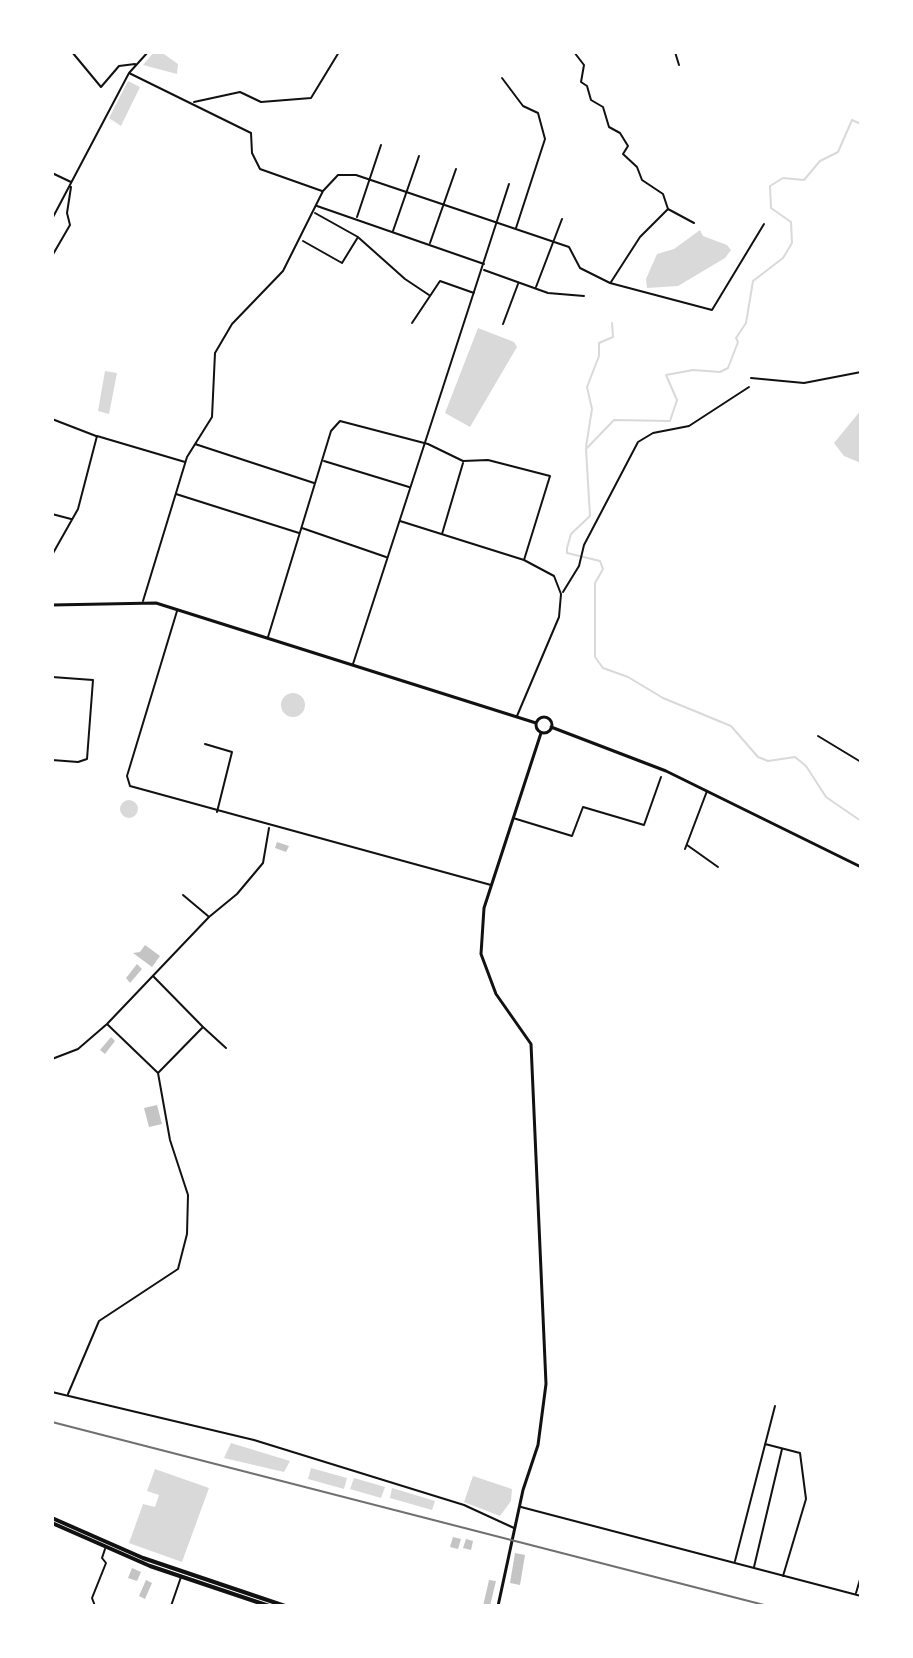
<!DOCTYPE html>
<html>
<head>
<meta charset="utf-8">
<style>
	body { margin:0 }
	#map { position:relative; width:913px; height:1658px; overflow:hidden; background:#fff; font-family:"Archivo Narrow",sans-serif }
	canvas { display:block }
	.frame { position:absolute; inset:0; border:54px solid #fff; pointer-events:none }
</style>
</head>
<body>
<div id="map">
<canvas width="913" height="1658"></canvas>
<div class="frame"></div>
</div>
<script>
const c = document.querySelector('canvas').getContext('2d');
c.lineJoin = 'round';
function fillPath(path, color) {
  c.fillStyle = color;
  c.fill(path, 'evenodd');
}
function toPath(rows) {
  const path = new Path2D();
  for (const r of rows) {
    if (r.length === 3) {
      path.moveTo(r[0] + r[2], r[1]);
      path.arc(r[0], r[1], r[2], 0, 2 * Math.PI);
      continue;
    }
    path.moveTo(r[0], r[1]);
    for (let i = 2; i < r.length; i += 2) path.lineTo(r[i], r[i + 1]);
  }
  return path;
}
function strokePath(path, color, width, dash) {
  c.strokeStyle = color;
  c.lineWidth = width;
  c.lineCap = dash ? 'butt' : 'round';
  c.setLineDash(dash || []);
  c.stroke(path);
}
const water = toPath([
	[154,52,161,52,178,64,177,74,143,65],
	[128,81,140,87,121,126,109,118],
	[700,230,703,236,727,245,731,250,725,258,678,286,647,288,646,279,657,254,674,249],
	[478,328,514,342,517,347,470,427,445,413],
	[105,371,117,373,109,414,98,411],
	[861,410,861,463,844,456,834,443],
	[293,705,12],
	[129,809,9],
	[231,1443,290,1461,284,1472,224,1458],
	[311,1468,347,1478,344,1489,308,1479],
	[155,1469,209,1488,182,1562,129,1543,143,1504,155,1507,159,1495,147,1491],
	[473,1476,512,1489,511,1501,500,1516,464,1502],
	[354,1478,385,1487,381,1498,350,1489],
	[392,1488,435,1501,432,1510,390,1498]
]);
const stream = toPath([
	[861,124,852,120,838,152,820,161,804,180,783,178,770,186,771,208,791,222,792,243,783,258,753,281,746,323,736,338,738,342,728,368,720,372,693,370,666,375,677,400,670,421,614,420,586,449,590,516,571,534,567,548,567,553,600,561,603,569,595,583,595,657,603,668,628,677,663,698,731,726,758,757,768,761,795,757,806,766,826,797,861,821],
	[586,447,592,409,587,387,599,356,599,343,613,337,612,323]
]);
const building = toPath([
	[277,842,289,846,286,852,275,848],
	[145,945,160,956,152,967,133,953,140,952],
	[137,964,142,969,130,983,126,978],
	[111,1037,115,1041,105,1054,100,1050],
	[157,1105,162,1124,149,1127,144,1108],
	[453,1537,461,1539,458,1549,450,1547],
	[466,1539,473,1541,471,1550,463,1548],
	[515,1553,525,1555,520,1585,510,1583],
	[132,1568,141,1572,137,1581,128,1578],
	[146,1580,152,1583,145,1599,139,1596],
	[489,1580,496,1581,490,1606,483,1606]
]);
const minor = toPath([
	[72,52,101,87,119,66,135,64],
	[574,52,584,65,581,82,587,86,591,100,603,107,609,127,620,133,628,146,623,154,637,167,642,180,663,194,668,209],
	[675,52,679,65],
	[129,73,251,133,252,153,260,169,322,191],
	[502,78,523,106,538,113,545,139,516,228],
	[194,102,240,92,261,102,311,98,339,52],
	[52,173,71,182],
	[317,206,484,264],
	[357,217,381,145],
	[52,219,129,73,148,52],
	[393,231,419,156],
	[359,238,405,279,429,295],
	[303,241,342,263,358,237,315,213],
	[430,243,456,169],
	[52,256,70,225,67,213,71,187],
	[484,270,548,293,584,296],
	[611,282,640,237,668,209,694,223],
	[536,287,562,219],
	[412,323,440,281,474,293],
	[503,324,518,284],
	[751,378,804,383,861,372],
	[52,419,96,436],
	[195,444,314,483],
	[324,461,409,487],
	[176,494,299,533],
	[52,514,71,519],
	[400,521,524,560,554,576,561,594,559,617,517,716],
	[302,528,386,557],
	[442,534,463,463],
	[52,555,78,509,97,436,185,462],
	[563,592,579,566,584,545,638,442,653,433,689,426,749,387],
	[143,601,187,457,212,417,215,353,232,324,283,271,323,191,338,175,356,175,569,247,580,268,610,283,712,310,764,224],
	[177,611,127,776,130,786,491,885],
	[268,637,331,431,340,421,428,444,463,461,488,460,550,476,524,560],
	[353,664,509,184],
	[52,677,93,680,87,759,78,762,52,760],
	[818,736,861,762],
	[205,744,232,752,217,812],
	[513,818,572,836,583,807,644,825,661,777],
	[687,845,718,867],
	[685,849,707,791],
	[183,895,208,916],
	[153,976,203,1027,158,1073],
	[203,1027,226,1048],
	[52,1059,78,1049,107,1024,209,917,237,894,263,863,269,828],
	[52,1392,254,1440,464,1505,514,1528],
	[68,1394,99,1321,178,1269,187,1234,188,1195,170,1140,158,1073,107,1024],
	[765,1444,800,1453,806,1499,783,1576],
	[521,1507,861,1596],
	[735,1561,775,1406],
	[754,1567,782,1449],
	[856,1593,861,1576],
	[95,1606,92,1598,106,1563,102,1558,105,1549],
	[171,1606,181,1577]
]);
const tertiary = toPath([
	[52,605,156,603,536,723],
	[544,725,8],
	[551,727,666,771,861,867],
	[498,1606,523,1490,538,1445,546,1384,531,1044,496,994,481,954,484,908,541,733]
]);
const trunk = toPath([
	[52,1518,143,1558,285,1606],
	[52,1523,150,1566,269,1606]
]);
const rail = toPath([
	[52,1422,768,1606]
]);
fillPath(water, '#d9d9d9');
strokePath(stream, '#d9d9d9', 2);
fillPath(building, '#c4c4c4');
strokePath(minor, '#111', 2);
strokePath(tertiary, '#111', 3);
strokePath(trunk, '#111', 4);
strokePath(rail, '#707070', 2);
</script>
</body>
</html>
